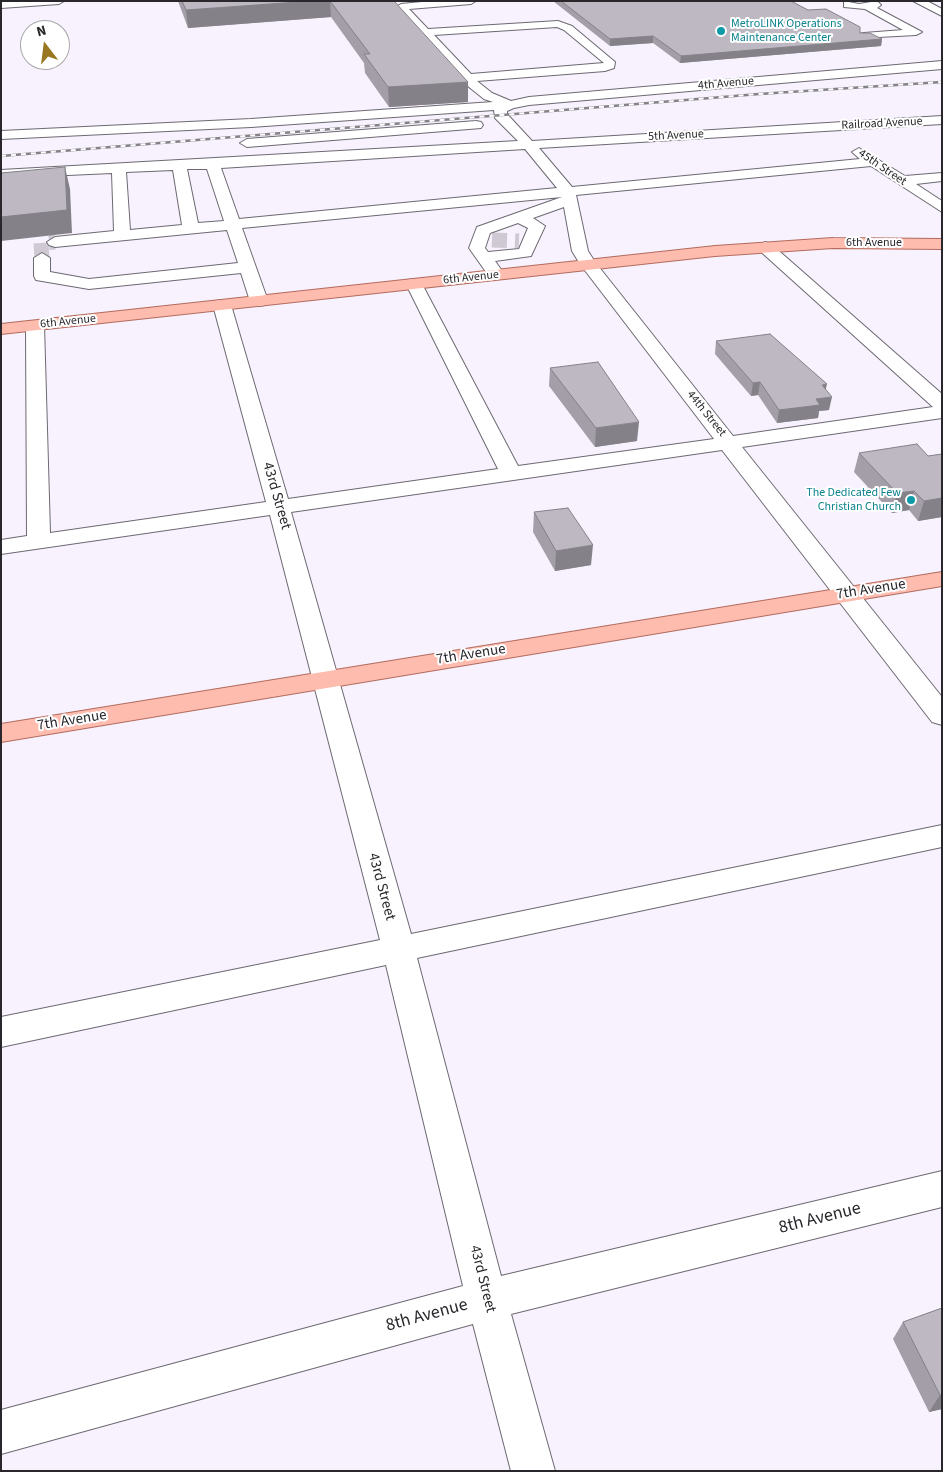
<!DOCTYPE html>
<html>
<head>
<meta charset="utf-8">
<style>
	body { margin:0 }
	#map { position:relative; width:943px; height:1472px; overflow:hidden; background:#f7f2fd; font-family:"Source Sans 3",sans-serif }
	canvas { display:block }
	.frame { position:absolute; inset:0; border:2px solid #29272b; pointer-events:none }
	.north { position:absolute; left:20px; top:20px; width:50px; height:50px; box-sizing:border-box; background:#fff; border:1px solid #a9a9aa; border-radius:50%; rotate:345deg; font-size:14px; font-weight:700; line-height:20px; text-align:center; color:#29272b }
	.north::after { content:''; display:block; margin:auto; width:18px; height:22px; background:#997620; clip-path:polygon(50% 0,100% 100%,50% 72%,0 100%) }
</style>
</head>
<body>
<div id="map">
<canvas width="943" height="1472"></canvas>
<div class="frame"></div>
<div class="north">N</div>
</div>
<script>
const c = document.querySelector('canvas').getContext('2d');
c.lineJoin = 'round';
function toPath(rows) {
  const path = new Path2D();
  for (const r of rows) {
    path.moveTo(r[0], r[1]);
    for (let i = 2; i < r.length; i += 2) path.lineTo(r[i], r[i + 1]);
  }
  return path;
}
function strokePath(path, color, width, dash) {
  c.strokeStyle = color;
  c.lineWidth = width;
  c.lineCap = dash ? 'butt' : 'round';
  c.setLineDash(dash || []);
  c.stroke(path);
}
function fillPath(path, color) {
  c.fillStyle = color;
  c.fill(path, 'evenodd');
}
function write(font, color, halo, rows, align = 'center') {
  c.font = font + ' "Source Sans 3",sans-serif';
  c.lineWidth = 4;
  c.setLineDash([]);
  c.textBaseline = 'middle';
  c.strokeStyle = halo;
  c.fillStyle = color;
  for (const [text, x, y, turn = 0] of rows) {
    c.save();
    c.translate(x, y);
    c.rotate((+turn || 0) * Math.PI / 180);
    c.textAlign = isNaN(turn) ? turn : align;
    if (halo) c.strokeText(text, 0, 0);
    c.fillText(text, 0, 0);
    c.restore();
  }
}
const minorTunnel = toPath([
	[492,240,519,241],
	[42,258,41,243,55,242]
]);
const minor = toPath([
	[64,1,59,4,1,8,1,2,64,1],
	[432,1,476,1,471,4,409,9,428,29,558,21,572,26,615,62,614,68,605,71,477,81,492,93,511,101,529,97,942,61,942,69,529,105,514,108,507,111,507,114,532,141,942,116,942,124,539,148,572,187,860,159,852,152,859,148,905,176,942,173,942,181,916,184,942,201,942,212,871,166,576,195,588,251,595,262,733,436,933,407,759,250,757,247,765,242,771,244,942,394,942,418,742,447,942,697,942,725,932,722,722,450,291,512,411,934,942,825,942,847,417,958,501,1276,942,1171,942,1207,511,1314,555,1471,511,1471,473,1324,1,1454,1,1410,463,1286,386,965,1,1047,1,1017,380,940,270,515,1,554,1,540,27,536,26,325,29,321,41,321,44,325,50,533,266,502,213,305,216,301,222,300,228,301,231,305,288,499,498,469,406,284,408,280,414,279,420,280,422,284,518,466,714,439,580,264,572,251,564,207,533,218,545,226,531,256,495,261,505,275,503,279,491,279,469,248,477,227,562,197,242,228,268,301,265,305,259,306,253,305,250,301,241,273,89,289,42,281,36,280,34,276,34,258,42,253,50,258,50,272,89,279,238,263,227,230,55,247,49,245,47,242,55,237,114,231,112,173,1,178,1,170,518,141,495,118,494,110,251,127,1,139,1,131,251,119,493,102,484,99,469,87,396,7,401,4,432,1],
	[557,27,564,30,604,63,471,74,434,35,557,27],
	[525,149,557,188,239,219,221,168,525,149],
	[187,169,207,169,224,221,198,223,187,169],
	[173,170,182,225,130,230,126,172,173,170],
	[518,223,528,228,519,249,488,252,485,248,490,233,518,223],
	[844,1,859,4,877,1,881,5,877,8,922,32,916,35,860,38,860,34,864,33,903,30,865,9,844,7,844,1],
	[913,1,927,1,942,9,942,16,913,1],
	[476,121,481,122,483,125,481,128,247,147,240,143,247,139,476,121]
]);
const major = toPath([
	[833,238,942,239,942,249,833,248,715,256,1,334,1,324,715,246,833,238],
	[942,572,942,586,1,742,1,724,942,572]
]);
const rail = toPath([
	[1,156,759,94,942,82]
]);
const wall = toPath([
	[178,1,394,1,468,102,389,107,365,73,364,63,331,17,188,28],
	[553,1,791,1,808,10,860,33,882,39,881,46,680,63,653,43,610,46],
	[716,341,826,390,829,410,819,411,818,418,777,423,758,395,751,396,715,354],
	[550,368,637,441,595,447,549,386],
	[859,453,928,456,942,454,942,517,918,521,909,510,892,513,854,472],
	[534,512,591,565,555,571,533,532],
	[942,1308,942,1409,929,1412,893,1339,903,1322]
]);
const shadedWall = toPath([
	[312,1,330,1,331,17,188,28,186,10],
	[653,36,653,43,610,46,610,39],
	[882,39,881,46,680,63,681,56],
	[468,82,468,102,389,107,388,87],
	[65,167,70,189,72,233,1,241,1,217],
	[760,382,758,395,751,396,753,383],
	[827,384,824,397,822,385],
	[832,397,829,410,819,411,818,418,777,423,779,410,816,399],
	[639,422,637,441,595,447,596,428],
	[914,491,909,510,892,513,897,493],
	[942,498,942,517,918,521,924,501],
	[593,545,591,565,555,571,556,551],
	[940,1395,942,1395,942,1409,929,1412]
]);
const building = toPath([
	[182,1,312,1,186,10,182,1],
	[330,1,394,1,468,82,388,87,364,54,370,54,330,1],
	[561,1,791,1,808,10,826,9,860,27,860,33,870,33,882,39,681,56,653,36,610,39,561,1],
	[65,167,67,210,1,217,1,173,65,167],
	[770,334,827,384,822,385,832,397,816,399,820,405,779,410,760,382,753,383,716,341,770,334],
	[598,362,639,422,596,428,550,368,598,362],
	[917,444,928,456,942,454,942,498,924,501,914,491,897,493,859,453,917,444],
	[568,508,593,545,556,551,534,512,568,508],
	[942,1308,942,1395,940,1395,903,1322,942,1308]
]);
const markers = [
	[721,31,5,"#0f9aa8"],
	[911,500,5,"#0f9aa8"]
];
const farCulturenames = [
	["MetroLINK Operations",731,24],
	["Maintenance Center",731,38],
	["The Dedicated Few",901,493,"right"],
	["Christian Church",901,507,"right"]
];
const farStreetnames = [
	["4th Avenue",726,84,-5],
	["Railroad Avenue",882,124,-3],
	["5th Avenue",676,136,-3],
	["45th Street",882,168,34],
	["6th Avenue",874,243],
	["6th Avenue",471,278,-6],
	["6th Avenue",68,322,-6],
	["44th Street",706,414,51]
];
const streetNames = [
	["43rd Street",276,496,74],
	["7th Avenue",871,590,-9],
	["7th Avenue",471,655,-9],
	["7th Avenue",72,721,-9],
	["43rd Street",381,887,75],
	["43rd Street",482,1279,76]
];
const nearStreetnames = [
	["8th Avenue",820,1219,-14],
	["8th Avenue",427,1316,-15]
];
strokePath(minorTunnel, '#cec9d3', 15, [15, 8]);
strokePath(minor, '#6d6972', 2);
strokePath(major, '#b36b5e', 2);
fillPath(minor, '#fff');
fillPath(major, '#febcaf');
strokePath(rail, '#848188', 2.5);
strokePath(rail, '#fff', 2, [5]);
fillPath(wall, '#a39ea7');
fillPath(shadedWall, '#848188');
fillPath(building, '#bdb8c2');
strokePath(building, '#848188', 1);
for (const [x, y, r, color] of markers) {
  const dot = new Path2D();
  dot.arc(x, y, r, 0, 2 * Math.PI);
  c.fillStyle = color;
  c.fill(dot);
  strokePath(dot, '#fff', 2);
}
write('12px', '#0d838f', '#fff', farCulturenames, 'left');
write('12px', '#29272b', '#fff', farStreetnames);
write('15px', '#29272b', '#fff', streetNames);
write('18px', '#29272b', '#fff', nearStreetnames);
</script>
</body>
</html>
